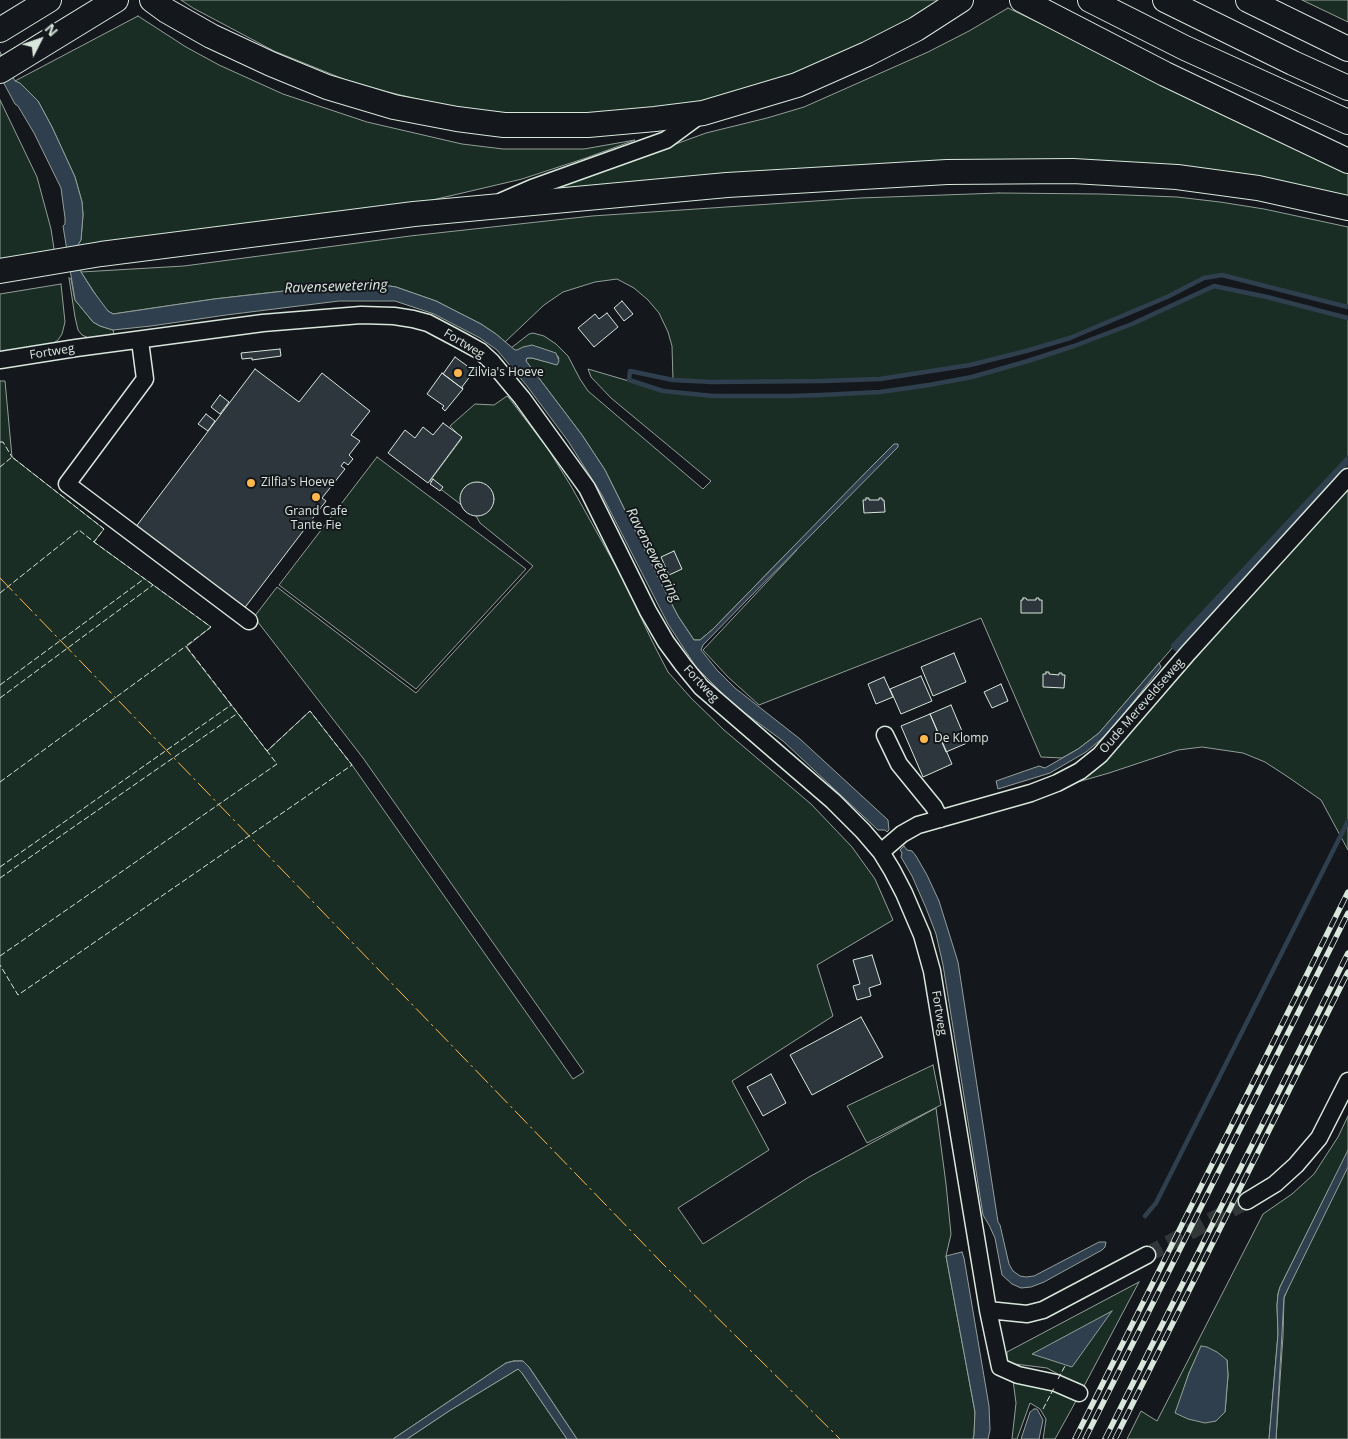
<!DOCTYPE html>
<html>
<head>
<meta charset="utf-8">
<style>
	body { margin:0 }
	#map { position:relative; width:1348px; height:1439px; overflow:hidden; background:#14181c; font-family:"Open Sans",sans-serif }
	canvas { display:block }
	.north { position:absolute; left:15px; top:15px; width:50px; height:50px; -webkit-text-stroke:4px #14181c; paint-order:stroke; rotate:49deg; font-size:14px; font-weight:700; line-height:20px; text-align:center; color:#d8e6dc }
	.north::after { content:''; display:block; margin:auto; width:18px; height:22px; background:#d8e6dc; clip-path:polygon(50% 0,100% 100%,50% 72%,0 100%) }
</style>
</head>
<body>
<div id="map">
<canvas width="1348" height="1439"></canvas>
<div class="north">N</div>
</div>
<script>
const c = document.querySelector('canvas').getContext('2d');
c.lineJoin = 'round';
function fillPath(path, color) {
  c.fillStyle = color;
  c.fill(path, 'evenodd');
}
function toPath(rows) {
  const path = new Path2D();
  for (const r of rows) {
    if (r.length === 3) {
      path.moveTo(r[0] + r[2], r[1]);
      path.arc(r[0], r[1], r[2], 0, 2 * Math.PI);
      continue;
    }
    path.moveTo(r[0], r[1]);
    for (let i = 2; i < r.length; i += 2) path.lineTo(r[i], r[i + 1]);
  }
  return path;
}
function strokePath(path, color, width, dash) {
  c.strokeStyle = color;
  c.lineWidth = width;
  c.lineCap = dash ? 'butt' : 'round';
  c.setLineDash(dash || []);
  c.stroke(path);
}
function write(font, color, halo, rows, align = 'center') {
  c.font = font + ' "Open Sans",sans-serif';
  c.lineWidth = 4;
  c.setLineDash([]);
  c.textBaseline = 'middle';
  c.strokeStyle = halo;
  c.fillStyle = color;
  for (const [text, x, y, turn = 0] of rows) {
    c.save();
    c.translate(x, y);
    c.rotate((+turn || 0) * Math.PI / 180);
    c.textAlign = isNaN(turn) ? turn : align;
    if (halo) c.strokeText(text, 0, 0);
    c.fillText(text, 0, 0);
    c.restore();
  }
}
const green = toPath([
	[181,0,945,0,901,26,768,86,691,103,606,115,518,116,447,106,388,92,346,80,274,51,193,8,181,0],
	[1302,0,1348,0,1348,22,1302,0],
	[1008,8,1348,172,1348,197,1216,171,520,197,662,149,706,133,767,118,804,107,928,52,969,31,1008,8],
	[138,16,186,47,219,65,283,94,367,122,462,144,503,149,584,149,635,140,586,158,522,179,377,213,78,252,78,244,81,240,83,215,82,202,75,177,52,127,38,101,15,81,138,16],
	[0,100,37,177,51,229,56,262,0,269,0,100],
	[999,193,1101,194,1177,197,1220,202,1264,209,1348,227,1348,307,1222,275,1204,278,1167,297,1070,338,1026,351,970,365,880,379,823,381,712,382,673,380,672,346,668,332,659,313,648,300,634,288,617,279,595,282,563,292,544,305,505,342,496,334,481,324,436,301,396,287,383,285,350,286,302,289,214,299,113,314,108,311,103,306,81,272,184,266,410,236,592,216,860,198,999,193],
	[69,278,71,279,75,300,93,322,100,326,113,330,115,338,91,339,82,335,78,330,75,317,69,278],
	[61,284,65,322,62,334,58,340,51,345,0,353,0,294,61,284],
	[1214,286,1267,297,1348,318,1348,458,1192,625,1099,733,1078,749,1062,758,1041,757,981,618,759,705,728,677,703,650,797,550,793,547,713,629,700,640,694,640,678,616,664,589,605,470,582,435,526,361,527,358,532,358,555,364,559,359,558,356,516,351,511,348,529,334,533,333,544,336,556,344,568,356,580,379,588,391,703,489,711,481,611,398,591,377,588,369,663,391,713,396,791,396,880,392,914,387,972,377,1028,361,1074,346,1132,324,1214,286],
	[0,381,5,381,12,457,104,529,94,542,211,627,186,647,267,751,310,711,352,765,573,1079,584,1072,363,758,254,617,277,587,416,693,533,566,480,523,476,516,430,481,462,438,450,426,475,404,494,405,507,396,509,398,548,449,571,486,624,581,652,641,668,672,691,698,724,730,811,804,852,847,875,879,893,920,817,965,833,1016,732,1081,769,1150,678,1208,703,1244,809,1177,936,1108,946,1184,951,1234,946,1256,975,1412,974,1435,973,1439,577,1439,529,1367,523,1361,514,1361,506,1363,393,1439,0,1439,0,381],
	[377,457,526,569,416,689,279,585,377,457],
	[1348,487,1348,850,1321,800,1288,777,1265,762,1243,753,1202,747,1178,750,1109,773,1043,792,1138,724,1293,547,1348,487],
	[933,1065,941,1105,867,1143,847,1106,933,1065],
	[1348,1116,1348,1439,1276,1439,1283,1336,1284,1298,1329,1189,1280,1287,1278,1294,1277,1305,1278,1334,1269,1439,1127,1439,1141,1411,1157,1421,1263,1214,1292,1194,1314,1174,1338,1137,1348,1116],
	[1195,1360,1227,1360,1228,1376,1225,1412,1216,1421,1176,1413,1189,1373,1195,1360],
	[1139,1282,1083,1388,1047,1368,1007,1363,1007,1352,1139,1282],
	[518,1369,522,1373,567,1439,407,1439,449,1411,518,1369],
	[1013,1380,1052,1389,1076,1401,1055,1439,1043,1439,1046,1419,1040,1409,1030,1403,1017,1439,1012,1439,1016,1403,1013,1380]
]);
const water = toPath([
	[0,52,15,81,20,83,38,101,52,127,75,177,82,202,83,215,81,240,78,245,81,272,93,291,108,311,113,314,214,299,302,289,350,286,383,285,396,287,436,301,481,324,496,334,515,350,517,350,523,347,532,345,556,353,559,361,557,365,532,358,527,358,526,361,582,435,605,470,664,589,678,616,694,640,700,640,713,629,871,467,894,444,898,444,898,447,745,602,703,645,701,650,717,670,735,688,800,739,888,820,889,830,887,832,885,830,878,830,783,741,734,705,696,667,668,624,602,495,568,441,527,386,497,350,480,338,434,314,395,301,339,301,226,315,151,326,113,330,100,326,93,322,75,300,63,226,65,224,65,218,61,188,34,133,18,106,15,104,0,76,0,52],
	[1159,663,1161,667,1115,725,1105,736,1086,752,1050,773,998,789,996,781,1039,766,1045,768,1078,749,1099,733,1159,663],
	[904,846,907,850,912,851,916,856,927,875,939,901,958,962,998,1222,1000,1225,1009,1264,1013,1271,1020,1276,1026,1277,1034,1276,1099,1242,1106,1242,1105,1247,1102,1250,1044,1282,1031,1287,1021,1288,1012,1284,1002,1275,995,1238,989,1225,983,1215,943,965,936,934,926,908,912,876,901,857,902,853,900,850,904,846],
	[1348,1150,1348,1167,1284,1297,1276,1439,1269,1439,1278,1334,1277,1305,1278,1294,1280,1287,1348,1150],
	[962,1252,964,1258,989,1406,990,1430,988,1439,973,1439,974,1435,975,1412,946,1256,962,1252],
	[1112,1311,1072,1367,1032,1354,1112,1311],
	[1201,1346,1207,1347,1217,1352,1227,1360,1228,1375,1225,1412,1216,1421,1205,1423,1188,1419,1175,1413,1189,1373,1201,1346],
	[514,1361,523,1361,529,1367,577,1439,567,1439,522,1373,518,1369,449,1411,407,1439,393,1439,506,1363,514,1361],
	[1034,1409,1037,1409,1043,1420,1039,1439,1021,1439,1030,1412,1034,1409]
]);
const stream = toPath([
	[1348,307,1222,275,1204,278,1167,297,1070,338,1026,351,970,365,880,379,823,381,712,382,673,380,630,371,629,380,663,391,713,396,791,396,821,395,880,392,929,385,972,377,1028,361,1074,346,1132,324,1214,286,1267,297,1348,318],
	[1348,458,1192,625,1173,646,1176,649,1348,462],
	[1145,1216,1156,1203,1348,821]
]);
const building = toPath([
	[622,301,633,314,624,321,614,308,622,301],
	[607,313,618,327,594,347,578,328,595,314,599,319,607,313],
	[280,349,281,356,252,360,252,358,242,359,241,353,280,349],
	[455,357,474,371,462,387,463,389,443,374,455,357],
	[255,369,299,402,322,373,370,411,351,435,360,441,349,455,353,459,348,465,344,462,341,466,345,469,322,498,326,501,243,610,135,528,255,369],
	[442,373,463,389,445,411,442,408,444,406,427,394,442,373],
	[220,395,229,402,220,414,211,407,220,395],
	[206,414,215,421,208,431,198,424,206,414],
	[443,423,462,437,428,483,388,453,405,430,415,438,423,427,433,435,443,423],
	[433,479,443,487,440,491,430,484,433,479],
	[477,499,17],
	[866,498,869,498,869,500,879,500,879,498,882,498,882,500,884,500,885,512,864,513,863,500,866,500,866,498],
	[674,551,682,569,669,575,661,557,674,551],
	[1023,598,1026,598,1027,600,1036,600,1036,598,1039,598,1039,600,1042,600,1042,613,1021,613,1021,600,1023,600,1023,598],
	[954,653,966,682,933,696,921,667,954,653],
	[1046,672,1049,672,1049,674,1059,675,1059,673,1062,673,1062,675,1065,675,1064,688,1043,687,1043,674,1046,674,1046,672],
	[921,676,932,701,901,714,890,689,921,676],
	[884,677,893,697,876,704,868,684,884,677],
	[1001,684,1008,701,992,708,984,692,1001,684],
	[951,705,967,743,946,752,930,714,951,705],
	[930,714,952,764,923,777,901,726,930,714],
	[872,955,881,984,869,988,871,996,857,1000,853,986,860,984,853,960,872,955],
	[861,1017,883,1057,812,1095,790,1055,861,1017],
	[771,1074,786,1103,763,1116,747,1087,771,1074]
]);
const minorTunnel = toPath([
	[1147,1255,1247,1201]
]);
const minor = toPath([
	[502,201,532,188,666,140,700,115],
	[140,341,145,379,67,484,249,621],
	[0,360,76,348,263,323,361,315,394,316,413,319,428,323,462,341,480,351,492,362,522,398,587,488,648,611,666,642,683,665,701,687,833,801,863,831,881,852,892,870,904,893,922,935,932,971,988,1310,1000,1367,1018,1375,1056,1383,1079,1393],
	[885,735,899,764,934,807,940,819],
	[881,852,902,834,918,825,1031,793,1057,783,1080,771,1100,755,1188,653,1348,477],
	[1247,1201,1275,1184,1296,1165,1319,1138,1348,1081],
	[988,1310,1027,1314,1043,1310,1147,1255]
]);
const highway = toPath([
	[152,0,167,11,211,36,271,64,327,87,394,107,457,119,504,125,588,125,655,119,703,113,797,85,867,54,916,29,961,0],
	[1022,0,1165,74,1348,161],
	[1090,0,1185,48,1348,122],
	[1165,0,1293,63,1348,88],
	[1248,0,1348,49],
	[0,30,49,0],
	[0,71,116,0],
	[0,271,101,254,414,214,727,185,947,172,1073,171,1177,177,1258,188,1348,208]
]);
const rail = toPath([
	[1075,1439,1348,892],
	[1085,1439,1348,913],
	[1105,1439,1348,953],
	[1115,1439,1348,972]
]);
const fence = toPath([
	[0,442,3,442,12,457],
	[0,467,12,457,104,529,94,542],
	[0,593,79,530,94,542,211,627,186,646,267,751,310,711,352,765,18,995,0,965],
	[0,685,144,579],
	[0,698,153,585],
	[0,782,186,646],
	[0,867,231,705],
	[0,878,238,713],
	[0,956,277,764,267,751],
	[1058,1379,1065,1366],
	[1043,1409,1054,1388]
]);
const power = toPath([
	[0,578,663,1264,840,1439]
]);
const markers = [
	[458,373,5,"#ffb74d"],
	[251,483,5,"#ffb74d"],
	[316,497,5,"#ffb74d"],
	[924,739,5,"#ffb74d"]
];
const streetNames = [
	["Fortweg",464,344,31],
	["Fortweg",52,352,-9],
	["Fortweg",701,684,47],
	["Oude Mereveldseweg",1142,706,-49],
	["Fortweg",939,1013,81]
];
const poiNames = [
	["Zilvia's Hoeve",468,373],
	["Zilfia's Hoeve",261,483],
	["Grand Cafe",316,512,"center"],
	["Tante Fie",316,526,"center"],
	["De Klomp",934,739]
];
const waterNames = [
	["Ravensewetering",336,287,-2],
	["Ravensewetering",653,555,63]
];
fillPath(green, '#1a2d24');
strokePath(green, '#939e99', 1);
fillPath(water, '#2f3f4d');
strokePath(water, '#939e99', 1);
strokePath(stream, '#2f3f4d', 4.5);
fillPath(building, '#2c363c');
strokePath(building, '#d8e6dc', 1);
strokePath(minorTunnel, '#313739', 16, [16, 8]);
strokePath(minor, '#d8e6dc', 19);
strokePath(highway, '#d8e6dc', 26);
strokePath(minor, '#14181c', 16);
strokePath(highway, '#14181c', 24);
strokePath(rail, '#d8e6dc', 5.5);
strokePath(rail, '#14181c', 4, [11]);
strokePath(fence, '#d8e6dc', 1, [6, 2.5]);
strokePath(power, '#ffb74d', 1, [18, 4, 2.5, 4]);
for (const [x, y, r, color] of markers) {
  const dot = new Path2D();
  dot.arc(x, y, r, 0, 2 * Math.PI);
  c.fillStyle = color;
  c.fill(dot);
  strokePath(dot, '#14181c', 2);
}
write('12px', '#d8e6dc', '#14181c', streetNames);
write('12px', '#d8e6dc', '#14181c', poiNames, 'left');
write('italic 14px', '#d8e6dc', '#14181c', waterNames);
</script>
</body>
</html>
